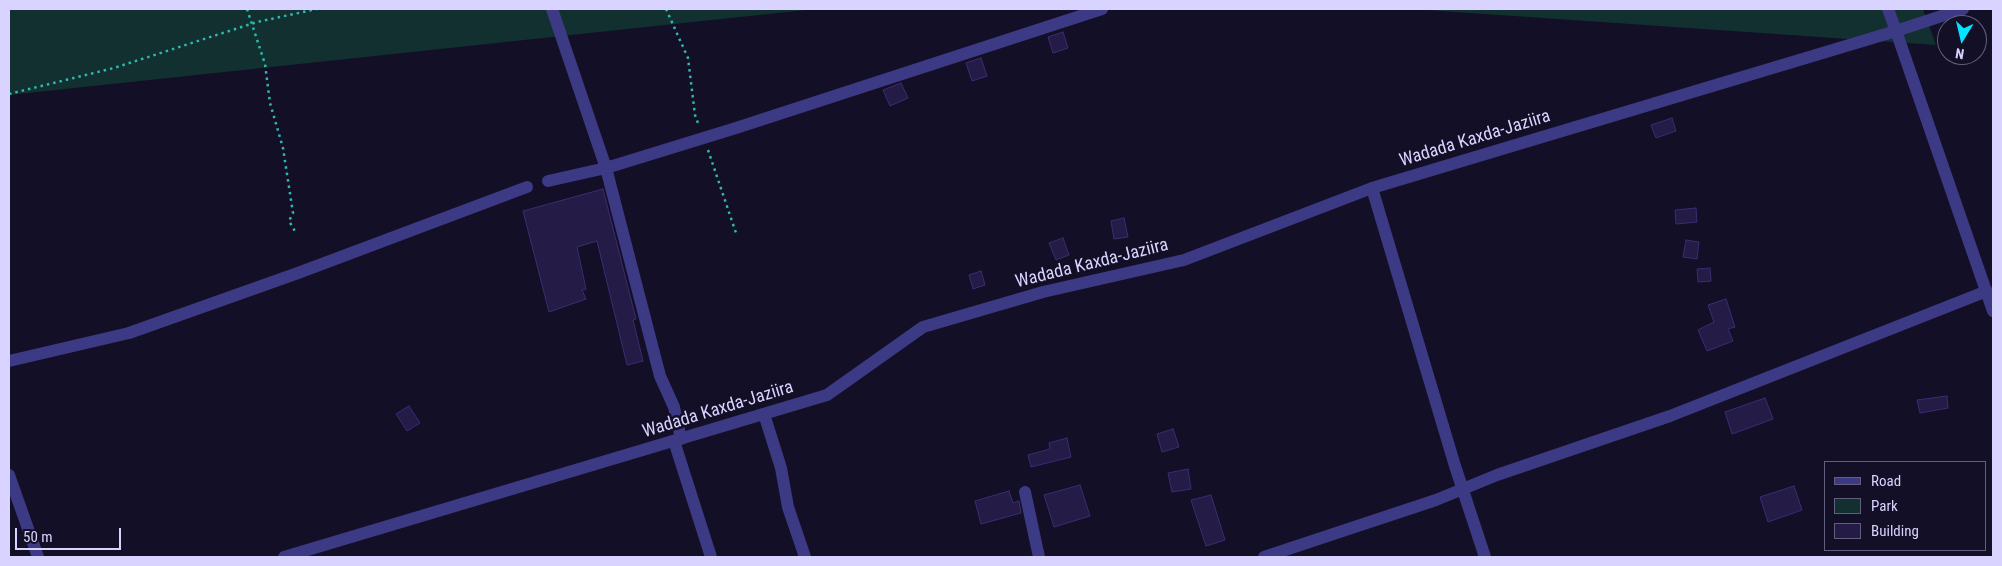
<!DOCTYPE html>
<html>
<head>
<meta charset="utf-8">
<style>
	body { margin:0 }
	#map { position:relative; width:2002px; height:566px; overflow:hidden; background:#130f26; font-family:"Roboto Condensed",sans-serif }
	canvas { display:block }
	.frame { position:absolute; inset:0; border:10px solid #d9d4ff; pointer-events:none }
	.legend { position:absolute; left:1824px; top:461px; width:162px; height:90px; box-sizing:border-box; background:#130f26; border:1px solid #625e7d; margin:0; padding:6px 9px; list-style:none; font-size:15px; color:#d9d4ff }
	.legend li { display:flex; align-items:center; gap:10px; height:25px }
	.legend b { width:25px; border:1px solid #625e7d }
	.north { position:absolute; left:1937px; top:15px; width:50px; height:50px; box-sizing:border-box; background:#130f26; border:1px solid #625e7d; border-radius:50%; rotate:189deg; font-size:14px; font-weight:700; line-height:20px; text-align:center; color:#d9d4ff }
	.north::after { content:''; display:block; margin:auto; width:18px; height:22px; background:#00e5ff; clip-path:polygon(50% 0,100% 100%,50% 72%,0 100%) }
	.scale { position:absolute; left:15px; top:528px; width:106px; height:22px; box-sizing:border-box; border:2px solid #d9d4ff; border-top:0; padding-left:6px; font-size:15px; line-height:18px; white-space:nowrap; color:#d9d4ff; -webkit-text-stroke:4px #130f26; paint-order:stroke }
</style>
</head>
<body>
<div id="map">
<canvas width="2002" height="566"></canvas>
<div class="frame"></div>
<ul class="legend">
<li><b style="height:6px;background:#3d3a85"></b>Road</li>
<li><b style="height:14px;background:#12302f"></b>Park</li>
<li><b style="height:14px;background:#241b47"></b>Building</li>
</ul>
<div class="north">N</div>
<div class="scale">50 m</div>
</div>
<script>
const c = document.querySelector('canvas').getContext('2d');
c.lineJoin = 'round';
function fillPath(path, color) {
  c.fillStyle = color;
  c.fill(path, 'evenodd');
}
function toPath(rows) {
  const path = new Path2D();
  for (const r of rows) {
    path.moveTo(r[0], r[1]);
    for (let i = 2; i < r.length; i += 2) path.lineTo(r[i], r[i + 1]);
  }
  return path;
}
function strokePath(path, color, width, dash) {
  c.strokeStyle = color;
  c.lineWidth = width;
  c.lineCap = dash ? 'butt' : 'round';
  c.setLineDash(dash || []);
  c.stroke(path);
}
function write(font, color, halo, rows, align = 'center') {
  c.font = font + ' "Roboto Condensed",sans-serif';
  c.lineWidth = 5;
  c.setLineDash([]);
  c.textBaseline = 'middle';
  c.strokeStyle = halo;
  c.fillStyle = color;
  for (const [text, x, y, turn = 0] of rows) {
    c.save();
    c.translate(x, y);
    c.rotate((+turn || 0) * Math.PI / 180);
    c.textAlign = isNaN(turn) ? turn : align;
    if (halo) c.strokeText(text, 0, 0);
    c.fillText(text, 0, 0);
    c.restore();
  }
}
const green = toPath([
	[9,9,815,9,9,95],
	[1412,9,1923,9,1936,45]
]);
const building = toPath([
	[1063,32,1068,48,1053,53,1048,37,1063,32],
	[981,58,987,76,972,81,966,63,981,58],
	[901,83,908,98,890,106,883,90,901,83],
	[1672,118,1676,131,1656,138,1651,125,1672,118],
	[603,189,636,319,633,320,643,361,627,365,597,241,577,247,586,289,582,290,586,299,549,312,523,211,603,189],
	[1696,208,1697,222,1676,224,1675,210,1696,208],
	[1124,218,1128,237,1114,239,1111,221,1124,218],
	[1063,238,1069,255,1056,260,1049,243,1063,238],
	[1686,240,1699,242,1697,259,1683,257,1686,240],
	[1710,268,1711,281,1698,282,1697,269,1710,268],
	[981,271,985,285,973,289,969,275,981,271],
	[1726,299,1735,327,1728,329,1733,341,1707,351,1698,330,1714,322,1708,305,1726,299],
	[1947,396,1948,408,1920,413,1917,400,1947,396],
	[1765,398,1773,419,1732,434,1725,412,1765,398],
	[409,406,420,423,407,431,396,414,409,406],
	[1173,429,1179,447,1162,452,1157,434,1173,429],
	[1067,438,1071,457,1031,467,1028,455,1050,449,1049,443,1067,438],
	[1188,469,1191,489,1172,492,1168,473,1188,469],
	[1080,485,1090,516,1054,527,1044,495,1080,485],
	[1794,486,1802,510,1768,522,1760,497,1794,486],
	[1009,491,1013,503,1019,501,1021,513,981,524,975,501,1009,491],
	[1211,495,1225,540,1206,546,1191,500,1211,495]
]);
const path = toPath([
	[247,9,265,64,270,103,283,148,293,213,289,221,296,233],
	[666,9,688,58,695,115,699,126],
	[9,94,114,68,257,22,317,9],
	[708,150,737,236]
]);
const minor = toPath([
	[552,9,606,168,660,376,674,407,681,439],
	[1963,9,1896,31,1993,311],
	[548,181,606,168,736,128,1102,9],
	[1372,188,1455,466,1485,557],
	[9,361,129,333,298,273,527,187],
	[764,414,781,468,788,507,805,557],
	[674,441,711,557],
	[9,475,38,557],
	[1025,492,1039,557],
	[1264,557,1436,500,1497,475,1670,416,1987,291]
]);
const tertiary = toPath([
	[284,557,827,395,923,327,1043,292,1184,260,1372,188,1896,31,1888,9]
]);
const streetNames = [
	["Wadada Kaxda-Jaziira",1475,139,-17],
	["Wadada Kaxda-Jaziira",1092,264,-14],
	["Wadada Kaxda-Jaziira",718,410,-17]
];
fillPath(green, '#12302f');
fillPath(building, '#241b47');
strokePath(building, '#3b2d73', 1);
strokePath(path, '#2fb8b0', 2.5, [2.5, 4]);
strokePath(minor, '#3d3a85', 12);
strokePath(tertiary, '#3d3a85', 12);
write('18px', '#d9d4ff', '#130f26', streetNames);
</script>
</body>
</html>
